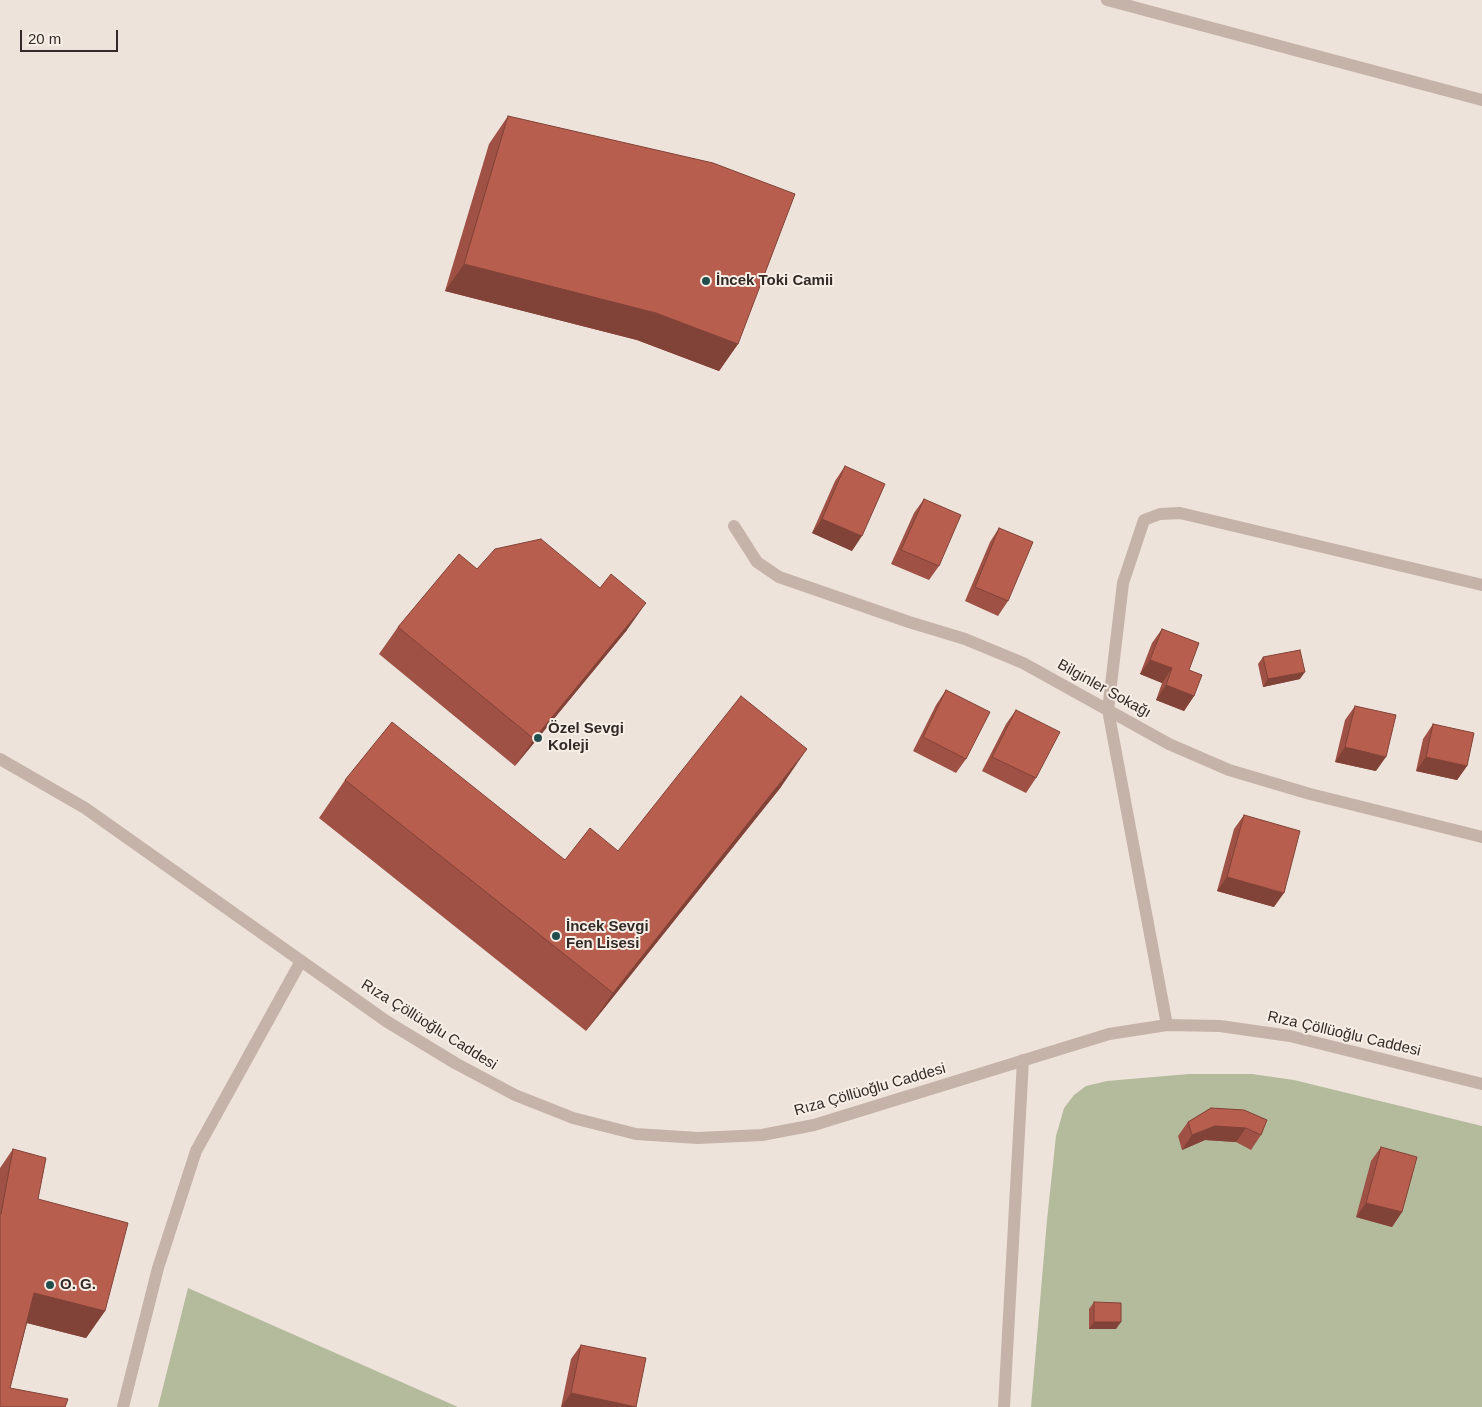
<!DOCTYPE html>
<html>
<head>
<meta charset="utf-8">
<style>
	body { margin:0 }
	#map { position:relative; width:1482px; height:1407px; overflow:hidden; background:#eee3db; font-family:Arial,sans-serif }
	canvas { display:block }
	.scale { position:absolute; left:20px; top:30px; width:98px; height:22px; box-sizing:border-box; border:2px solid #332a27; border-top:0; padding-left:6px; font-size:15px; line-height:18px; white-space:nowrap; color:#332a27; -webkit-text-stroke:4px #f7eee6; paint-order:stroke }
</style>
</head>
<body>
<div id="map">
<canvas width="1482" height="1407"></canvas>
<div class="scale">20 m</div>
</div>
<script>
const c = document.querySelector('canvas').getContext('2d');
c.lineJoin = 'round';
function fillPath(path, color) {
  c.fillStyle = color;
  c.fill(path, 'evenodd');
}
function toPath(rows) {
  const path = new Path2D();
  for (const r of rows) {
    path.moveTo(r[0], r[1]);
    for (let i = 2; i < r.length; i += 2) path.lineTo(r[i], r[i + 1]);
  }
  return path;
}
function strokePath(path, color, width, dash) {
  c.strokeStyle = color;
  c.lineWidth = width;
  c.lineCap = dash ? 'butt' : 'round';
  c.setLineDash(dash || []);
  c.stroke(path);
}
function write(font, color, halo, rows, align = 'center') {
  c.font = font + ' Arial,sans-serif';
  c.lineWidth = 4;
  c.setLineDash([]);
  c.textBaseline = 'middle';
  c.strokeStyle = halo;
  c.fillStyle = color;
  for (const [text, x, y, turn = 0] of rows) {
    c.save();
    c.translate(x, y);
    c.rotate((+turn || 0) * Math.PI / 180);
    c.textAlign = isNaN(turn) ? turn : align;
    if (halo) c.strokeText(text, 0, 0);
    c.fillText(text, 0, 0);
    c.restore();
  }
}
const green = toPath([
	[1189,1074,1252,1074,1294,1080,1482,1126,1482,1407,1031,1407,1047,1220,1056,1136,1064,1108,1074,1095,1086,1086,1107,1081],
	[188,1288,458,1407,158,1407]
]);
const service = toPath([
	[1167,1025,1108,710,1123,583,1144,520,1160,514,1180,513,1482,585]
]);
const minor = toPath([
	[1107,0,1482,100],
	[734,526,757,562,779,577,909,622,965,639,1023,663,1169,744,1229,770,1310,794,1482,837],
	[123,1407,158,1268,196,1151,301,961],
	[1004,1407,1023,1060]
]);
const tertiary = toPath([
	[0,759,85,808,386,1021,455,1063,515,1095,573,1118,636,1134,698,1138,762,1135,814,1125,1109,1034,1167,1025,1220,1026,1290,1036,1482,1084]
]);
const wall = toPath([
	[508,116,738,344,719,371,637,340,445,291,489,144],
	[845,466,852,551,812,533,835,481],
	[924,499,939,566,929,580,891,564,914,513],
	[999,528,1008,601,998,616,965,601,990,542],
	[477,569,627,630,515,766,379,654,398,627],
	[1162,629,1189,670,1194,696,1184,711,1156,700,1162,683,1140,674,1152,643],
	[1263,657,1300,679,1263,687,1258,664],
	[946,690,966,759,956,773,913,751,936,705],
	[1355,706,1376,771,1335,762,1345,720],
	[1016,710,1036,778,1026,793,982,771,1006,724],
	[1433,724,1467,766,1457,780,1416,771,1423,739],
	[345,780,565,860,618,851,781,787,586,1031,319,818],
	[1244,815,1274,907,1217,891,1234,829],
	[1211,1108,1261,1135,1251,1150,1236,1142,1205,1140,1182,1150,1178,1136,1188,1122],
	[1381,1147,1402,1212,1392,1227,1356,1217,1371,1161],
	[13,1149,38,1199,105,1311,86,1338,27,1323,10,1388,0,1407,0,1168],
	[1094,1302,1116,1329,1089,1329,1089,1309],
	[581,1345,636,1407,561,1407,571,1359]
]);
const shadedWall = toPath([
	[464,264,656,313,738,344,719,371,637,340,445,291],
	[822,519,862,536,852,551,812,533],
	[646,603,627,630,515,766,534,739],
	[1150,660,1172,668,1162,683,1140,674],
	[1305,672,1300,679,1263,687,1268,679],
	[1166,685,1194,696,1184,711,1156,700],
	[1345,747,1386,757,1376,771,1335,762],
	[807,749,781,787,586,1031,613,993],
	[1426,757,1467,766,1457,780,1416,771],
	[1227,877,1284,893,1274,907,1217,891],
	[1215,1126,1246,1128,1236,1142,1205,1140,1182,1150,1192,1135],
	[1366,1203,1402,1212,1392,1227,1356,1217],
	[34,1293,105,1311,86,1338,15,1320],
	[1094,1322,1121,1322,1116,1329,1089,1329],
	[571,1393,636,1407,561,1407]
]);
const building = toPath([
	[508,116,713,163,795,194,738,344,656,313,464,264,508,116],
	[845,466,885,484,862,536,822,519,845,466],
	[924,499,961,515,939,566,901,550,924,499],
	[999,528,1033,542,1008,601,975,587,999,528],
	[541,539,600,588,611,574,646,603,534,739,398,627,459,554,477,569,495,549,541,539],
	[1162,629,1199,643,1189,670,1202,675,1194,696,1166,685,1172,668,1150,660,1162,629],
	[1300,650,1305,672,1268,679,1263,657,1300,650],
	[946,690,990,712,966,759,923,737,946,690],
	[741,696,807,749,613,993,345,780,392,722,565,860,590,828,618,851,741,696],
	[1355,706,1396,715,1386,757,1345,747,1355,706],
	[1016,710,1060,732,1036,778,992,757,1016,710],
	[1433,724,1474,733,1467,766,1426,757,1433,724],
	[1244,815,1300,831,1284,893,1227,877,1244,815],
	[1211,1108,1244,1110,1267,1120,1261,1135,1246,1128,1215,1126,1192,1135,1188,1122,1211,1108],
	[1381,1147,1417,1157,1402,1212,1366,1203,1381,1147],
	[13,1149,46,1158,38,1199,128,1223,105,1311,34,1293,10,1388,68,1399,65,1407,0,1407,0,1214,1,1214,13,1149],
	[1094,1302,1121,1303,1121,1322,1094,1322,1094,1302],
	[581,1345,646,1358,636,1407,571,1393,581,1345]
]);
const markers = [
	[706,281,5,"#224f4e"],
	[538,738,5,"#224f4e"],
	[556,936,5,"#224f4e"],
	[50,1285,5,"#224f4e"]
];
const poiNames = [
	["İncek Toki Camii",716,281],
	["Özel Sevgi",548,729],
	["Koleji",548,746],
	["İncek Sevgi",566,927],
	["Fen Lisesi",566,944],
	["O. G.",60,1285]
];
const streetNames = [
	["Bilginler Sokağı",1104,689,29],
	["Rıza Çöllüoğlu Caddesi",429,1025,32],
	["Rıza Çöllüoğlu Caddesi",1344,1034,13],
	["Rıza Çöllüoğlu Caddesi",870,1090,-16]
];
fillPath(green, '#b4bb9c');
strokePath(service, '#c5b2a8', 12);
strokePath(minor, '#c5b2a8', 12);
strokePath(tertiary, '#c5b2a8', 12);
fillPath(wall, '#9e5144');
fillPath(shadedWall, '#814237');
fillPath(building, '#b85e4f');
strokePath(building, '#814237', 1);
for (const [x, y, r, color] of markers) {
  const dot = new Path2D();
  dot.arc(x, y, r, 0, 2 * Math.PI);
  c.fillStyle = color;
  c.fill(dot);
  strokePath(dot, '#f7eee6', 2);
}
write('bold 15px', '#332a27', '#f7eee6', poiNames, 'left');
write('15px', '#332a27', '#f7eee6', streetNames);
</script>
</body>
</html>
